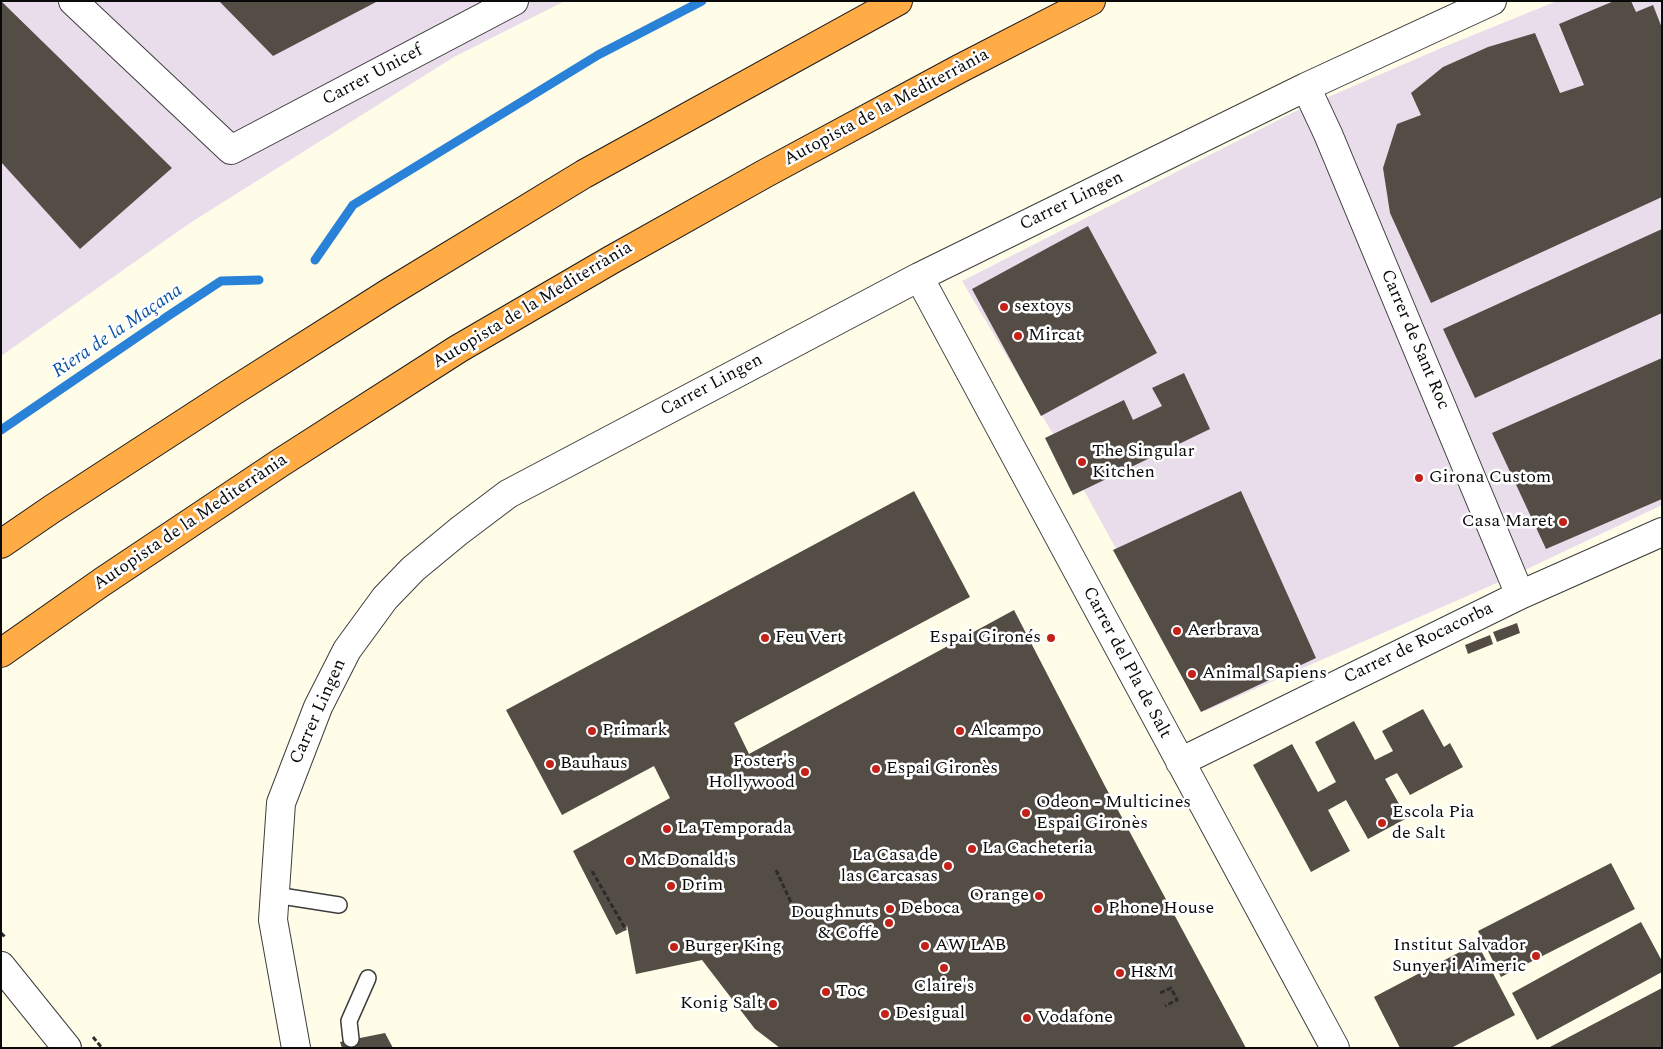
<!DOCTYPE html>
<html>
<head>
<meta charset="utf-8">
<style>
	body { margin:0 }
	#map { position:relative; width:1663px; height:1049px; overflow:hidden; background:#fffde8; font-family:Spectral,serif }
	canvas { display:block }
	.frame { position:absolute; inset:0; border:2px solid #0a0a0a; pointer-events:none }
</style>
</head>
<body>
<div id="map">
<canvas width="1663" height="1049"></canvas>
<div class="frame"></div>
</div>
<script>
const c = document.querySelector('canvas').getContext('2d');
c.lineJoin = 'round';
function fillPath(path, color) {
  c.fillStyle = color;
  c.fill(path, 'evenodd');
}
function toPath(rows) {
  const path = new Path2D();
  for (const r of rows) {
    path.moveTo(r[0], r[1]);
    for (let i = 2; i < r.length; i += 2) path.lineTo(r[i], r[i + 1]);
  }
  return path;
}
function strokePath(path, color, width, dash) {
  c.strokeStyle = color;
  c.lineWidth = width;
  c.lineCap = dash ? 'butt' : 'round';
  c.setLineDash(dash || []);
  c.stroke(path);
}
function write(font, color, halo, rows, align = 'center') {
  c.font = font + ' Spectral,serif';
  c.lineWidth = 5;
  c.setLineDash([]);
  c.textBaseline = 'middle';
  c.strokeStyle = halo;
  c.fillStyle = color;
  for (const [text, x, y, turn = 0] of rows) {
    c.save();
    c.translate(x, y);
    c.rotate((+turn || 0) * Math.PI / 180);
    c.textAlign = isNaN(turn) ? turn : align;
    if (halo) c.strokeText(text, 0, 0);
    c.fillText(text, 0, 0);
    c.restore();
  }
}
const industrial = toPath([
	[1,1,565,1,454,57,190,223,1,356],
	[1557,1,1662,1,1662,505,1506,579,1205,711,1053,434,962,281,1298,110,1446,46]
]);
const stream = toPath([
	[315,260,353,205,598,55,702,1],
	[1,430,168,316,221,281,259,280]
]);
const building = toPath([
	[1,1,172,168,80,249,1,162],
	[219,1,378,1,273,56],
	[1614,1,1631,1,1636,12,1653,5,1662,28,1662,197,1431,303,1390,213,1383,168,1397,124,1421,115,1411,93,1443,67,1488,47,1535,33,1560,93,1584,85,1559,24],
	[1088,226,1157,353,1041,416,972,289],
	[1662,229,1662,313,1475,398,1443,329],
	[1662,358,1662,499,1546,549,1492,433],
	[1184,373,1210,429,1073,495,1045,438,1124,400,1133,420,1162,406,1152,388],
	[914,491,970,597,734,723,749,754,1014,610,1105,786,1246,1048,780,1048,755,1029,702,960,636,974,627,925,626,930,616,935,573,851,670,798,654,766,562,815,506,710],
	[1241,491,1316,658,1201,712,1113,550],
	[1517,623,1520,633,1497,642,1493,632],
	[1490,635,1493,644,1468,654,1465,645],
	[1423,709,1444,747,1450,743,1463,767,1410,795,1397,773,1385,779,1407,818,1368,839,1346,800,1328,810,1350,851,1311,872,1253,765,1292,744,1318,792,1336,782,1315,742,1354,721,1375,760,1393,751,1382,731],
	[1611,863,1635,909,1501,977,1478,931],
	[1641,922,1662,961,1662,972,1537,1040,1512,993],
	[1477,943,1515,1015,1451,1048,1400,1048,1374,997],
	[1662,988,1662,1048,1548,1048],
	[385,1033,393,1048,342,1048,340,1042]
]);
const path = toPath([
	[776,870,795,911],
	[592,871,626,930],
	[1,933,6,938],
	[1160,993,1171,988,1177,1000,1165,1006],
	[93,1037,102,1048]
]);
const service = toPath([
	[275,895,339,905],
	[351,1039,349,1021,368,978]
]);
const minor = toPath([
	[73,1,231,150,514,1],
	[1306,87,1328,134,1520,595],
	[919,277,1335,1048],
	[1180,762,1520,595,1662,532],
	[296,1048,273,920,281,803,318,707,347,650,385,598,413,569,459,531,508,494,919,277,1306,87,1492,1]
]);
const tertiary = toPath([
	[1,966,67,1048]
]);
const motorway = toPath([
	[1,544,52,509,232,392,390,292,584,174,898,1],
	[1,653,102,582,280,463,458,349,611,260,766,173,959,69,1091,1]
]);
const markers = [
	[1004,307,5,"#c42119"],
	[1018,336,5,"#c42119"],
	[1082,462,5,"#c42119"],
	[1419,478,5,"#c42119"],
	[1563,522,5,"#c42119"],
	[1177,631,5,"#c42119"],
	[765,638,5,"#c42119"],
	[1051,638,5,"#c42119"],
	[1192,674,5,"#c42119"],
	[592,731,5,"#c42119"],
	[960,731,5,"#c42119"],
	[550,764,5,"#c42119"],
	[876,769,5,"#c42119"],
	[805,772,5,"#c42119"],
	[1026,813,5,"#c42119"],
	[1382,823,5,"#c42119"],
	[667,829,5,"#c42119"],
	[972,849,5,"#c42119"],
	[630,861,5,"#c42119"],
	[948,866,5,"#c42119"],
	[671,886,5,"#c42119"],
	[1039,896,5,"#c42119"],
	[890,909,5,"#c42119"],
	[1098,909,5,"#c42119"],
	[889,923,5,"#c42119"],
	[925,946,5,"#c42119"],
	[674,947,5,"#c42119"],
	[1536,956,5,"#c42119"],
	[944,968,5,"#c42119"],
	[1120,973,5,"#c42119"],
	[826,992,5,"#c42119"],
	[773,1004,5,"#c42119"],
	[885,1014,5,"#c42119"],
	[1027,1018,5,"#c42119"]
];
const streetNames = [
	["Carrer Unicef",373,76,-28],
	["Autopista de la Mediterrània",887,108,-28],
	["Carrer Lingen",1072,202,-26],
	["Autopista de la Mediterrània",533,306,-31],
	["Carrer de Sant Roc",1414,340,67],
	["Carrer Lingen",712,386,-28],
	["Autopista de la Mediterrània",191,523,-34],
	["Carrer de Rocacorba",1419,644,-26],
	["Carrer del Pla de Salt",1126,663,62],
	["Carrer Lingen",319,712,-66]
];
const poiNames = [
	["sextoys",1014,307],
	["Mircat",1028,336],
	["The Singular",1092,452],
	["Kitchen",1092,473],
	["Girona Custom",1429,478],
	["Casa Maret",1553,522,"right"],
	["Aerbrava",1187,631],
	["Feu Vert",775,638],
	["Espai Gironés",1041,638,"right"],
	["Animal Sapiens",1202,674],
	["Primark",602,731],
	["Alcampo",970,731],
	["Foster's",795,762,"right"],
	["Hollywood",795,783,"right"],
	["Bauhaus",560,764],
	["Espai Gironès",886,769],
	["Odeon - Multicines",1036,803],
	["Espai Gironès",1036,824],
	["Escola Pia",1392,813],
	["de Salt",1392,834],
	["La Temporada",677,829],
	["La Cacheteria",982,849],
	["La Casa de",938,856,"right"],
	["las Carcasas",938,877,"right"],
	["McDonald's",640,861],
	["Drim",681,886],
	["Orange",1029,896,"right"],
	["Deboca",900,909],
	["Phone House",1108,909],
	["Doughnuts",879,913,"right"],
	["& Coffe",879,934,"right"],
	["AW LAB",935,946],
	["Institut Salvador",1526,946,"right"],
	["Sunyer i Aimeric",1526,967,"right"],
	["Burger King",684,947],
	["H&M",1130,973],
	["Claire's",944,987,"center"],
	["Toc",836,992],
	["Konig Salt",763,1004,"right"],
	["Desigual",895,1014],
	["Vodafone",1037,1018]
];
const waterNames = [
	["Riera de la Maçana",118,332,-34]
];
fillPath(industrial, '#eaddeb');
strokePath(stream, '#2981d8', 9);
fillPath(building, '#544d46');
strokePath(service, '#3d3d3d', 18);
strokePath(minor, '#3d3d3d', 30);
strokePath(tertiary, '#3d3d3d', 30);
strokePath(motorway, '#1b1b1b', 30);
strokePath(path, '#2c2c2c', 3, [5, 2.5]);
strokePath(service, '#fff', 15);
strokePath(minor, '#fff', 28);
strokePath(tertiary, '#fff', 28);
strokePath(motorway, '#ffac46', 28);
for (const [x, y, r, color] of markers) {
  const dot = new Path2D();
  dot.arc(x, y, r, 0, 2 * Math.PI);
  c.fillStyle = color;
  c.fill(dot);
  strokePath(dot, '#fff', 2);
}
write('18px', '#0a0a0a', '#fff', streetNames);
write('18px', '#0a0a0a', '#fff', poiNames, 'left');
write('italic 19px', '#0b53a4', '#fff', waterNames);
</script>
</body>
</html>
